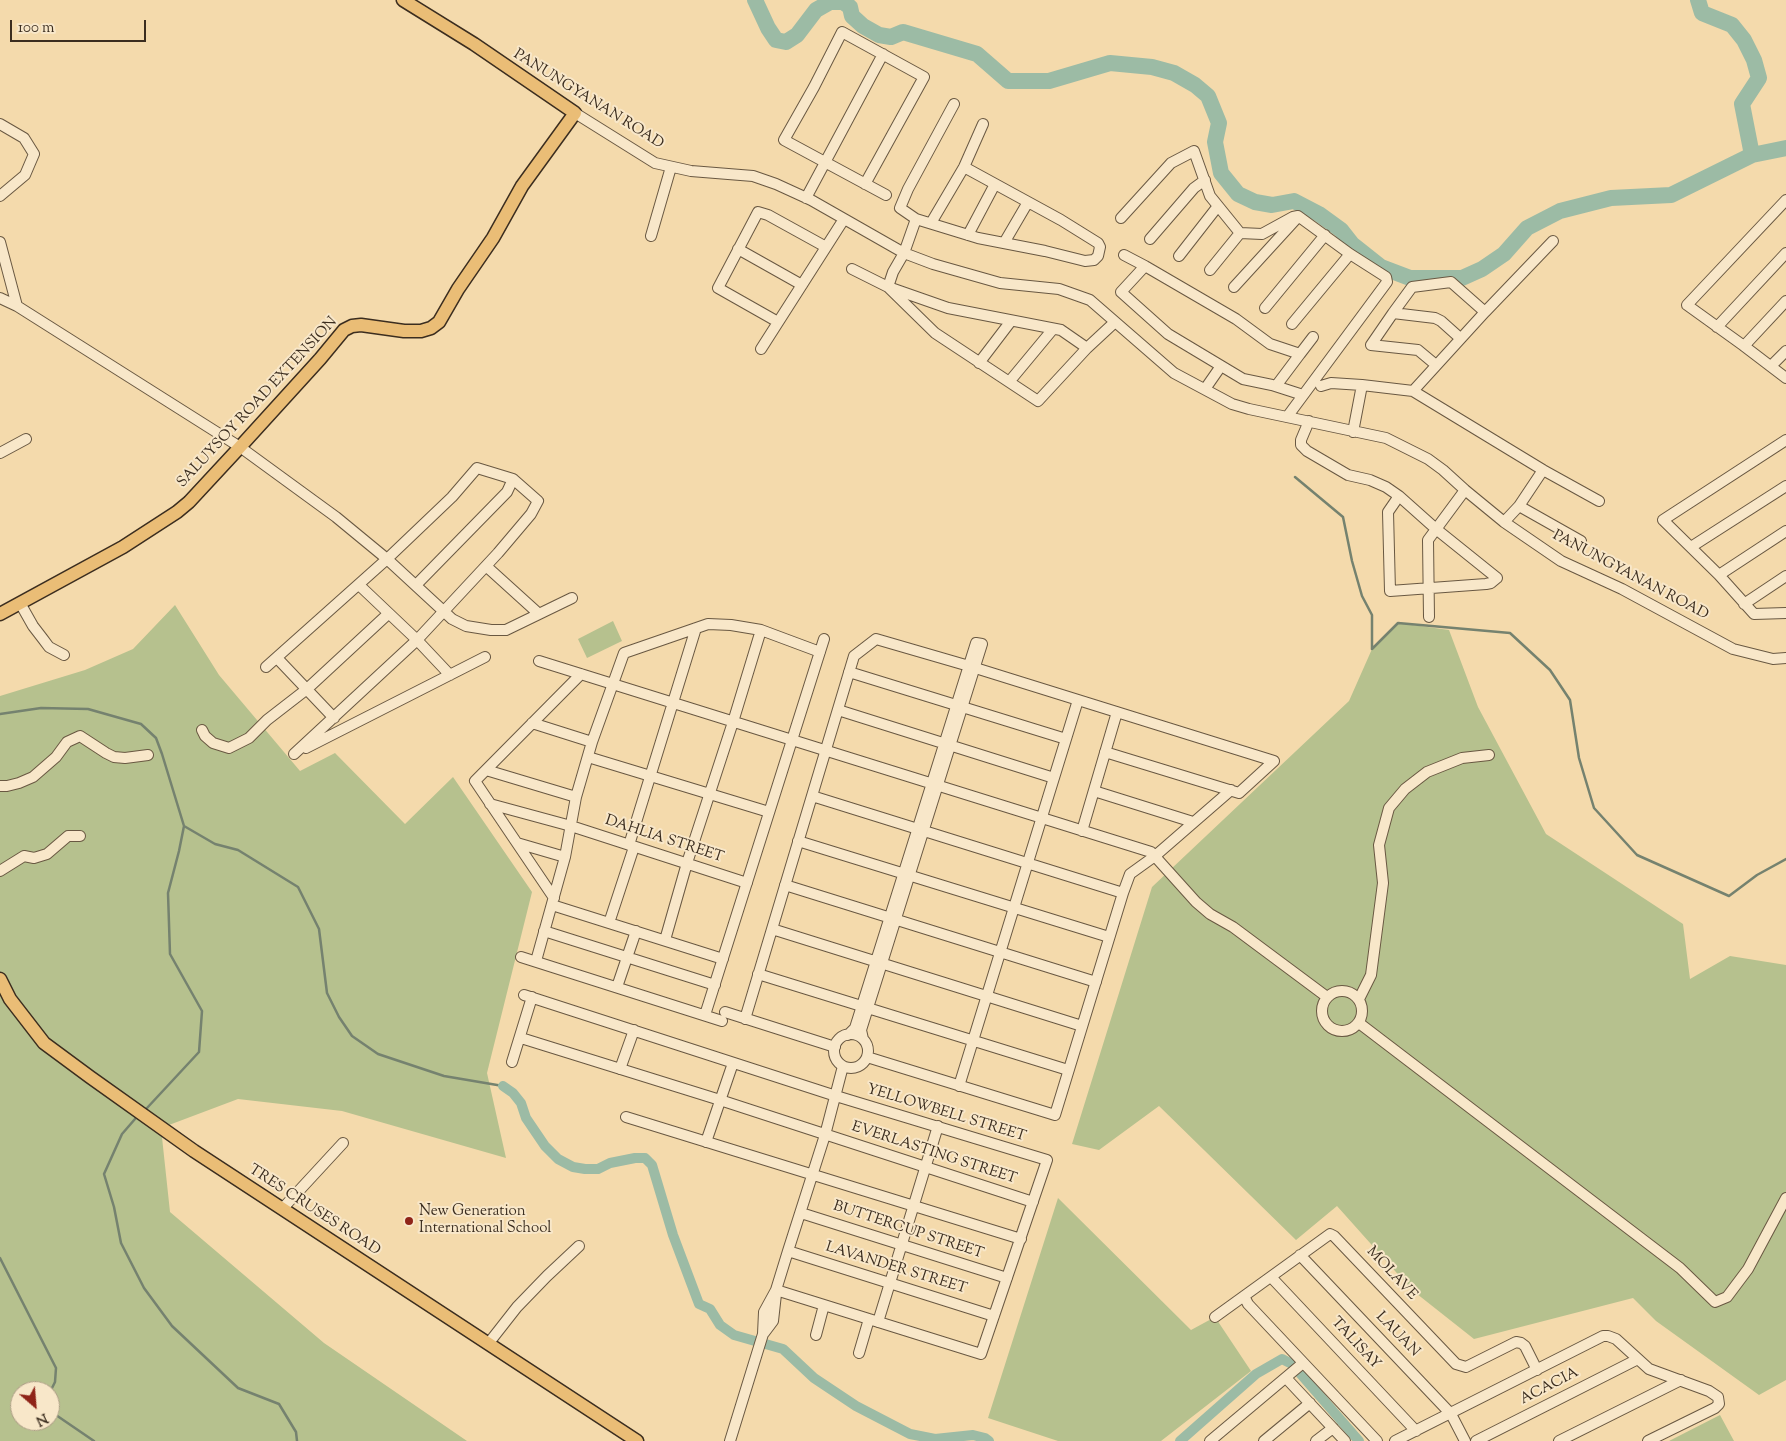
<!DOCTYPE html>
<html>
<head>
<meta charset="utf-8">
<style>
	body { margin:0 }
	#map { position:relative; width:1786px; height:1441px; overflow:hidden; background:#f4daac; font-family:"Sorts Mill Goudy",serif }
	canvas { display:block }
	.north { position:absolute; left:10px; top:1381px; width:50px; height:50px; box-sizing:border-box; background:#f8e7c9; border:1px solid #ac9d85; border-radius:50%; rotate:153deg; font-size:14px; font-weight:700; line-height:20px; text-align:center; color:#3b2d1f }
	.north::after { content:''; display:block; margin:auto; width:18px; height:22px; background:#8f2418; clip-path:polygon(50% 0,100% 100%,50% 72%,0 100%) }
	.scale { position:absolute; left:10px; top:20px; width:136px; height:22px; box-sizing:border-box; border:2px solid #3b2d1f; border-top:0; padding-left:6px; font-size:15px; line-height:18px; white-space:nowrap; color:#3b2d1f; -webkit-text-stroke:4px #f8e7c9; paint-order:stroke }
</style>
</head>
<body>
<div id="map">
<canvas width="1786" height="1441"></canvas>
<div class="north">N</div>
<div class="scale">100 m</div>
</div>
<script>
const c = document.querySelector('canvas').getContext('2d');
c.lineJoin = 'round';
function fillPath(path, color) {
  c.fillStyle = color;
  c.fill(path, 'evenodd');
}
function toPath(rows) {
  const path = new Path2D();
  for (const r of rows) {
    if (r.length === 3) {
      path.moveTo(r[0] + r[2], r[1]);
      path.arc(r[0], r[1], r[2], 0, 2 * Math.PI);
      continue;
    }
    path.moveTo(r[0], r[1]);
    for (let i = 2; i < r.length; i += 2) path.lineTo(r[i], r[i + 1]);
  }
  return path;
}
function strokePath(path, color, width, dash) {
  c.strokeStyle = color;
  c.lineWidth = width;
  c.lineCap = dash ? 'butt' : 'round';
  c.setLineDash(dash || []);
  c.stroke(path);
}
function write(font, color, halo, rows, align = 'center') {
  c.font = font + ' "Sorts Mill Goudy",serif';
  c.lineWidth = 4;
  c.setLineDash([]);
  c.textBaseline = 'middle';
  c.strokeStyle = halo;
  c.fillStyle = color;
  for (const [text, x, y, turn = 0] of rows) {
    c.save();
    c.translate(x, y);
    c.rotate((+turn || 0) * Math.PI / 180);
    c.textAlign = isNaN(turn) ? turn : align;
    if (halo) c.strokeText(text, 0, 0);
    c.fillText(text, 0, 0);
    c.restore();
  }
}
const green = toPath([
	[175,605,219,675,300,771,335,753,405,824,453,777,532,892,487,1073,506,1158,342,1111,238,1099,161,1128,170,1212,324,1343,467,1441,0,1441,0,696,85,670,133,649],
	[20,1391,50,1391,50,1421,20,1421],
	[613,621,622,641,587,658,578,639],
	[1398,623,1449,630,1478,707,1546,834,1683,924,1690,979,1730,956,1786,965,1786,1380,1759,1395,1656,1321,1633,1298,1474,1339,1412,1290,1337,1206,1296,1240,1159,1106,1099,1150,1072,1144,1152,887,1349,701,1372,649],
	[1058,1198,1191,1330,1215,1317,1251,1371,1161,1441,1058,1441,988,1418],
	[1720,1415,1734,1441,1669,1441]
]);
const stream = toPath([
	[1295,477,1343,517,1352,561,1362,596,1372,615,1372,649],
	[1372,649,1398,623,1510,633,1550,670,1570,700,1579,758,1594,808,1637,855,1729,896,1757,875,1786,859],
	[0,714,41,708,88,709,141,724,156,738,162,754,184,826,215,844,238,850,298,887,319,929,327,993,339,1017,352,1036,378,1054,444,1076,503,1086],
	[147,1108,199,1052,202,1011,170,954,168,893,179,851,184,826],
	[135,1119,122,1134,104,1174,114,1207,121,1243,144,1288,172,1326,238,1388,279,1404,296,1432,297,1441],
	[0,1258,56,1368,55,1382,50,1392],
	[50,1403,53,1413,94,1441]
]);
const canal = toPath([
	[503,1086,513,1093,521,1103,526,1118,545,1146,558,1159,573,1167,585,1169,598,1169,610,1163,635,1158,645,1158,652,1165,673,1235,699,1304,710,1309,720,1325,734,1335,783,1349,814,1378,856,1406,910,1434,935,1439,973,1435,985,1438,989,1441],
	[1180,1441,1256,1374,1282,1359,1292,1364,1359,1441]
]);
const river = toPath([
	[755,0,768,28,776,40,786,42,797,35,816,10,830,2,843,2,850,7,852,16,863,26,879,35,891,37,903,32,977,54,1008,81,1049,81,1110,63,1152,67,1174,73,1195,85,1208,96,1219,123,1215,142,1221,173,1238,194,1255,202,1272,205,1294,201,1319,214,1341,230,1352,244,1381,267,1410,278,1462,278,1482,269,1504,254,1527,228,1560,211,1611,198,1671,195,1752,155,1786,148],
	[1698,0,1702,13,1732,25,1744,40,1754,60,1759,78,1742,104,1752,155]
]);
const minor = toPath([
	[954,104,908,189,900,208,916,219,978,238,1045,251,1085,261,1094,260,1098,256,1100,247,1098,243,1061,220,964,167],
	[575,113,655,163,691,171,753,176,776,184,811,200,904,253,933,264,1000,283,1059,289,1090,300,1174,373,1232,404,1249,409,1386,438,1428,459,1443,470,1465,490,1504,522,1561,561,1622,589,1733,649,1773,659,1786,658],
	[0,124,24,138,34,154,25,175,0,196],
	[865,184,924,77,842,32,814,87,784,140,886,195],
	[806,198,883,54],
	[1786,200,1687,305,1744,346,1786,378],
	[1121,218,1171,163,1194,151,1210,196,1240,233,1262,234,1293,217,1298,216,1350,254,1386,277,1387,282,1287,417],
	[931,223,964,167,983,124],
	[968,235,995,184],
	[651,236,671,167],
	[1150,239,1194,188,1205,180],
	[0,242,17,306],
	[1004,243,1028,202],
	[738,249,802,285],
	[1124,255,1145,266,1121,292,1168,334,1243,379,1272,385,1303,395],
	[1179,256,1218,206],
	[1145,266,1236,319,1270,344,1300,354,1276,386],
	[852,269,888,287,948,308,1061,330,1087,348,1038,401,935,333,888,287,893,272,904,253,916,219],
	[1210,270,1240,233],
	[1234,287,1298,217],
	[0,298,17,306,240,447,336,517,387,559,452,619,466,626,491,630,506,630,572,598],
	[1265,308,1325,235],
	[1393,313,1412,287,1451,282,1485,312],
	[778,322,718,288,758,212,768,215,826,247],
	[1292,324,1350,254],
	[1717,327,1786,253],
	[1744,346,1786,301],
	[1087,348,1115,322],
	[761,349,844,219],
	[1300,354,1313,337],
	[979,363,1011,321],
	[1436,365,1418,350,1371,345,1393,313,1435,318,1441,321,1460,338],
	[1771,366,1786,351],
	[1009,382,1053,329],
	[1321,386,1331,383,1362,385],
	[1205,389,1221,366],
	[1413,391,1485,312,1553,241],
	[1309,421,1301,440,1301,445,1307,451,1348,475,1370,480,1386,487,1399,496,1436,529,1497,578,1491,583,1486,584,1390,591,1388,512,1399,496],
	[1353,432,1362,385,1413,391,1543,470,1599,501],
	[1786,440,1663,520,1719,575,1754,614,1786,613],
	[0,453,26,439],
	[1519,506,1581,541],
	[1504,522,1519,506,1543,470],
	[1691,547,1786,486],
	[486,566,539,614],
	[1719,575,1786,531],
	[359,585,417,640,450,675],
	[416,585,507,492,513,479],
	[20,603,33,626,43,639,49,647,64,655],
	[1744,604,1786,576],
	[1429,617,1428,540,1465,490],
	[277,658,334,718],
	[539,661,1151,852,1196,902,1210,914,1233,927,1327,997],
	[266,667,387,559,452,497,477,468,513,479,538,501,531,514,498,553,417,640,294,754],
	[849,672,1066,739],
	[838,710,1054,778],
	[532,723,592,742],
	[202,730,205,736,213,743,229,748,249,738,267,720,307,689,388,614],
	[306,748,485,657],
	[1105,752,1239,793,1274,761],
	[588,757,769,812],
	[486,770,576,797],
	[0,786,7,786,19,783,33,777,56,757,67,742,80,736,106,753,114,757,125,758,148,755],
	[1094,791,1193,822],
	[812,796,1123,893],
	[490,804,571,826,747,883],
	[1082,831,1117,712],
	[798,841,1109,937],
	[517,843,565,857],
	[629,845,696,628],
	[0,871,24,856,34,858,47,854,68,836,80,836],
	[785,885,1096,982],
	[554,898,475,781,581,674],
	[552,905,723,959],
	[609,923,634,847],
	[772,929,1082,1026],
	[544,931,715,985],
	[665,940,687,863,733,722,761,630],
	[521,957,722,1021],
	[536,961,565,857,576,797,592,742,624,653,708,624,731,625,761,630,820,652],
	[758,974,1068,1070],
	[617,987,636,931],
	[1342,1011,20],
	[524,995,836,1096,1047,1160,981,1354,776,1290],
	[1359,999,1371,975,1383,883,1379,845,1389,808,1405,789,1427,772,1462,758,1489,755],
	[725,1012,835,1047],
	[705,1015,824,639],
	[745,1019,854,656,876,639,969,666,1274,761],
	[1359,1023,1680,1268,1715,1302,1727,1297,1748,1269,1786,1198],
	[851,1051,17],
	[848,1035,855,1028,976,643,982,644,861,1030,863,1039],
	[521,1038,720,1100,1033,1202],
	[867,1057,1055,1115,1123,893,1130,874,1155,856,1231,790],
	[512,1062,532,997],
	[620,1069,634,1030],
	[959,1086,1078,700],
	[626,1117,1021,1239],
	[706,1142,733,1063],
	[283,1208,343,1143],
	[801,1213,1007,1278],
	[788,1251,994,1316],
	[1300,1255,1451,1414,1465,1441],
	[1271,1277,1416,1431],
	[1244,1296,1248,1304,1377,1441],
	[1215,1317,1330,1234,1334,1236,1456,1364,1466,1367,1516,1342,1521,1343,1525,1346,1537,1370],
	[878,1322,938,1126],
	[764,1333,773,1321,776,1294],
	[816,1335,824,1305],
	[488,1344,517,1307,547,1276,579,1246],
	[859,1353,869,1319],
	[1286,1378,1345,1441],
	[730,1441,763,1334,764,1312,776,1290,788,1251,825,1135,843,1066],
	[1210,1441,1303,1363],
	[1264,1441,1310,1403],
	[1316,1441,1333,1428],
	[1395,1441,1603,1336,1608,1336,1616,1339,1649,1369,1709,1391,1718,1397,1719,1404,1715,1408,1648,1441],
	[1476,1441,1638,1359],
	[1559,1441,1681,1380]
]);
const major = toPath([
	[0,614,123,547,177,512,189,502,240,447,320,359,344,330,352,326,361,325,404,331,421,331,431,328,439,322,458,289,493,238,522,186,575,113,474,44,403,0],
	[0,979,10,999,44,1043,90,1077,194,1151,637,1441]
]);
const markers = [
	[409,1221,5,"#8f2418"]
];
const streetNames = [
	["PANUNGYANAN ROAD",588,100,32],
	["SALUYSOY ROAD EXTENSION",258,403,-47],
	["PANUNGYANAN ROAD",1630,576,28],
	["DAHLIA STREET",664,840,18],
	["YELLOWBELL STREET",946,1114,17],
	["EVERLASTING STREET",934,1154,18],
	["TRES CRUSES ROAD",314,1211,33],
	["BUTTERCUP STREET",908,1231,18],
	["LAVANDER STREET",896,1269,17],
	["MOLAVE",1391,1274,47],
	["LAUAN",1397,1335,46],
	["TALISAY",1355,1344,47],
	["ACACIA",1550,1387,-27]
];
const poiNames = [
	["New Generation",419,1212],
	["International School",419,1229]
];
fillPath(green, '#b6c18e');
strokePath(stream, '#75826f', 2.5);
strokePath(canal, '#9cbba5', 10);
strokePath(river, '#9cbba5', 16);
strokePath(minor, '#695842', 12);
strokePath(major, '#3b2d1f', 15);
strokePath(minor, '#f8e7c9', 10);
strokePath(major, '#eabd76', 12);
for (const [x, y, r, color] of markers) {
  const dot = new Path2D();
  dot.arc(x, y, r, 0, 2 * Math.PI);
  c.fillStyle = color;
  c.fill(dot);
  strokePath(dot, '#f8e7c9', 2);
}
write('15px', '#3b2d1f', '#f8e7c9', streetNames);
write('15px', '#3b2d1f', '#f8e7c9', poiNames, 'left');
</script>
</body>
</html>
